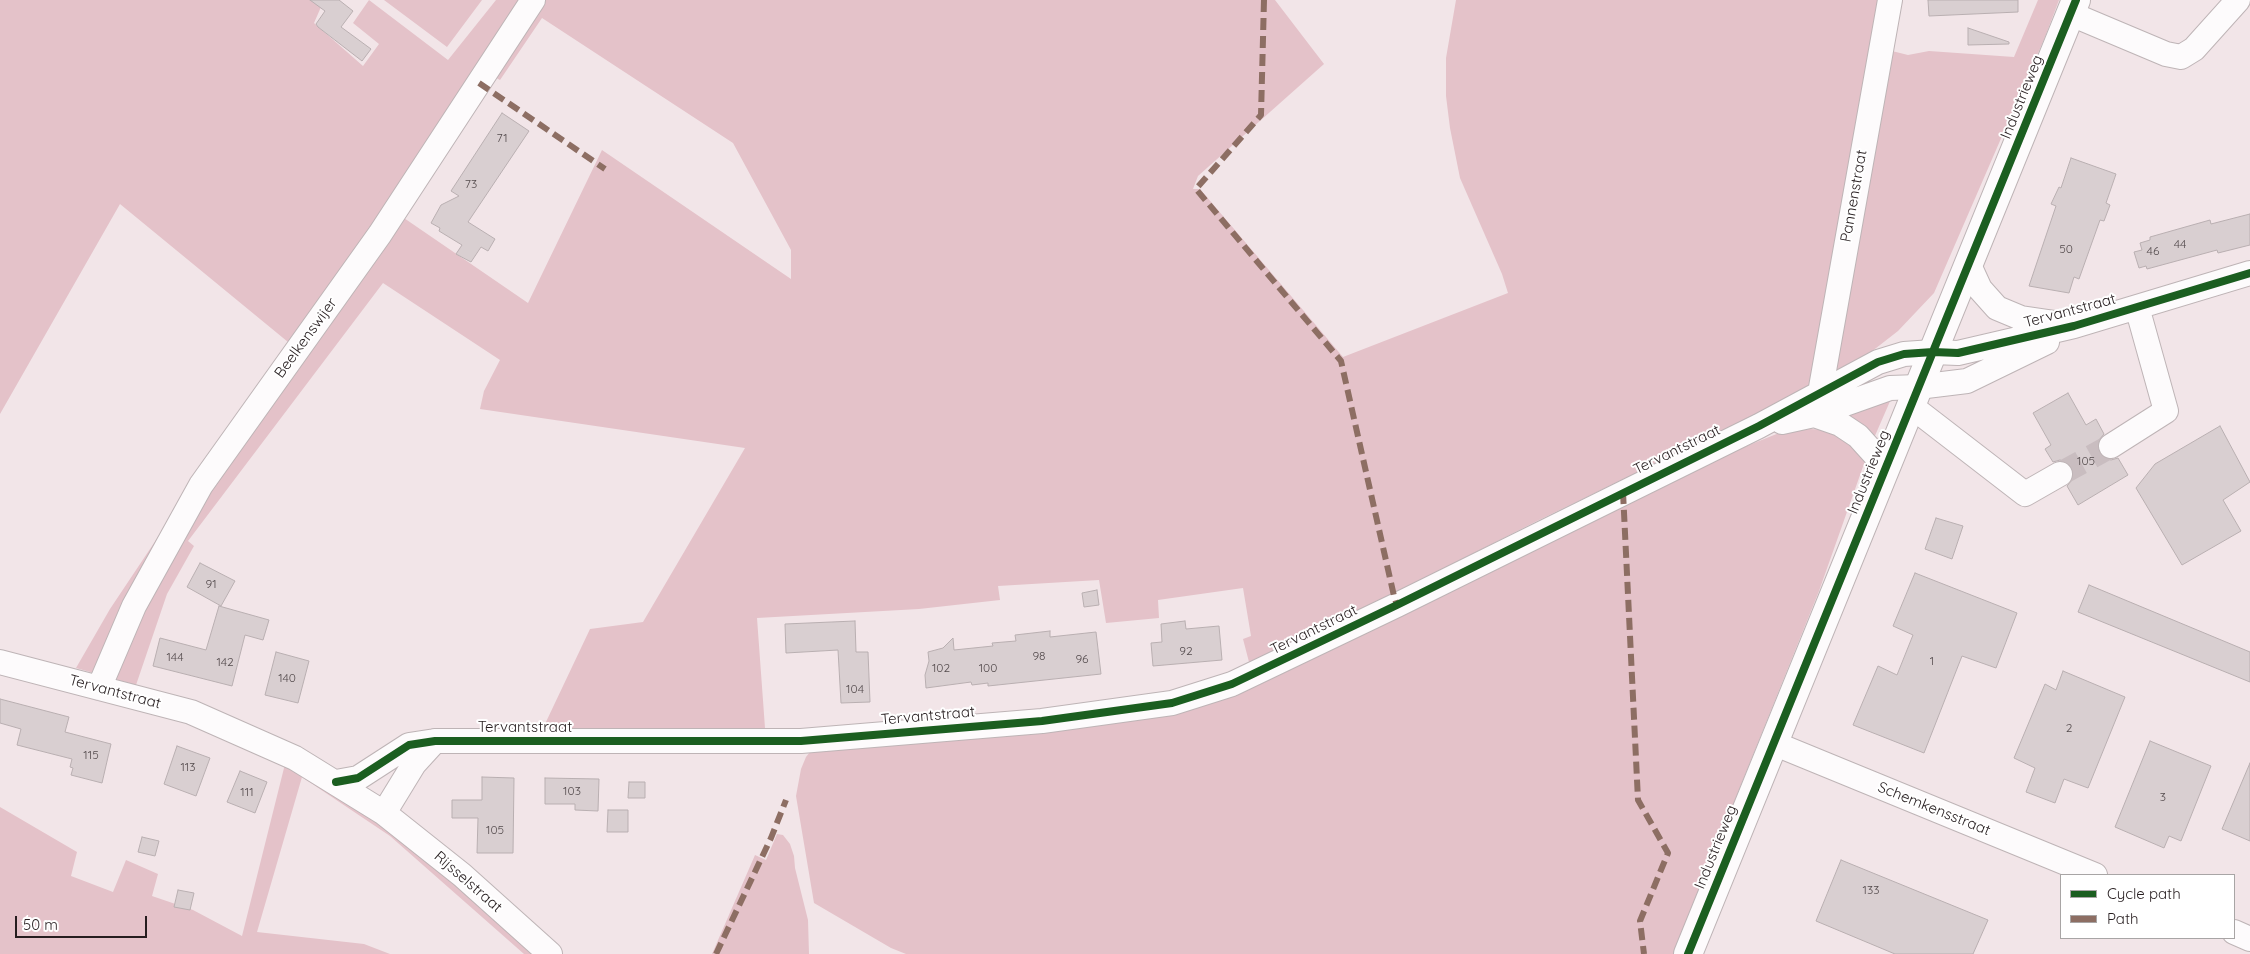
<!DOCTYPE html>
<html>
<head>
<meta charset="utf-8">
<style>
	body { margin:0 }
	#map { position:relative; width:2250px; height:954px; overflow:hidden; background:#f2e5e8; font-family:Quicksand,sans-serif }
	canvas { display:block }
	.legend { position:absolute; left:2060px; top:874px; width:175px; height:65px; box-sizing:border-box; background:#fff; border:1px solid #a8a5a5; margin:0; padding:6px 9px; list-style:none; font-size:15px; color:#261d1f }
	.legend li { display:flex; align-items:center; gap:10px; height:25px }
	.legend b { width:25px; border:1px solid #a8a5a5 }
	.scale { position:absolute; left:15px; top:916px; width:132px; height:22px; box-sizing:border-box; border:2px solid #261d1f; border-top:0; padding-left:6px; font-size:15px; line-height:18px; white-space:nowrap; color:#261d1f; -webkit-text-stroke:4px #fff; paint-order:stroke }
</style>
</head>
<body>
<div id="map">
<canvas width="2250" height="954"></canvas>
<ul class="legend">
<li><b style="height:6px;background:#1b5e20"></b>Cycle path</li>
<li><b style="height:6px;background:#8d6e63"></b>Path</li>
</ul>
<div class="scale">50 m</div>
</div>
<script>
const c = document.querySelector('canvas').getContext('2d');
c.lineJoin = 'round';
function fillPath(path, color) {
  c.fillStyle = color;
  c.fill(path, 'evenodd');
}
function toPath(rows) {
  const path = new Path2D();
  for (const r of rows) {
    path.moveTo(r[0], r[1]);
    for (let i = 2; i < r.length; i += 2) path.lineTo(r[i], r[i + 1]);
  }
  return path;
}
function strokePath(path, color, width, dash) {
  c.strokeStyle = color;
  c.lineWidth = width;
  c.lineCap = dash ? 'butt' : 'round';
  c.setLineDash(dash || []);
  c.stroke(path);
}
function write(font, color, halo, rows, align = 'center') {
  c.font = font + ' Quicksand,sans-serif';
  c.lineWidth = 4;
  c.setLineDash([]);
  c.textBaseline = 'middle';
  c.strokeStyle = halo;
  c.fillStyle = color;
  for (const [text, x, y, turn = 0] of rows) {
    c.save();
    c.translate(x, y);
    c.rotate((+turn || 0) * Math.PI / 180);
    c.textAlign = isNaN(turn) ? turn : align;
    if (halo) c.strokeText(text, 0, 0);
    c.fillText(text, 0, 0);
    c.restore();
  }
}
const green = toPath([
	[0,0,324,0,314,23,363,66,379,44,353,23,369,0,448,60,496,0,521,0,401,216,528,303,602,150,791,279,791,250,733,143,542,18,500,80,487,73,537,0,1275,0,1324,64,1198,176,1193,189,1200,189,1343,357,1508,293,1502,274,1460,178,1450,128,1446,96,1446,58,1456,0,1903,0,1892,51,1908,55,1929,51,2014,57,2038,0,2059,0,2045,37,1934,293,1898,331,1862,359,1813,387,1535,522,1368,607,1249,662,1243,639,1251,636,1243,588,1158,600,1159,618,1106,623,1099,580,998,586,1000,600,919,609,757,618,765,728,546,730,545,724,590,629,643,622,745,448,480,409,484,391,500,360,383,283,188,541,194,546,167,594,136,685,76,668,110,609,288,342,120,204,0,414],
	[384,0,482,0,447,47],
	[1891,399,1874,438,1836,414],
	[1810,429,1830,430,1844,434,1865,461,1819,591,1673,954,906,954,891,948,814,903,796,796,801,769,806,757,813,748,1169,712,1722,456,1779,433],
	[285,764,393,829,536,954,524,954,390,836,302,777,257,932,364,944,390,954,0,954,0,807,77,852,71,876,113,892,126,860,158,874,152,896,193,910,242,936],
	[777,834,783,835,790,844,794,856,795,868,808,920,809,954,712,954,755,855,766,860]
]);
const building = toPath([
	[310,0,339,0,353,11,341,27,371,49,362,61,318,27,316,24,325,11,310,0],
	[1928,0,2018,0,2018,12,1929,16,1928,0],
	[1968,28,2009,42,2009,44,1968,45,1968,28],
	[502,113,529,131,468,222,495,239,488,251,481,247,471,262,456,254,462,245,439,231,440,228,431,223,441,205,459,196,451,191,502,113],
	[2071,158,2116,174,2106,203,2110,205,2104,221,2100,220,2079,279,2074,277,2069,293,2029,286,2056,206,2051,204,2059,187,2061,188,2071,158],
	[2250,214,2250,245,2218,253,2217,250,2147,269,2146,266,2139,268,2134,252,2142,250,2140,243,2150,240,2150,237,2210,220,2211,224,2250,214],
	[2068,393,2086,425,2096,419,2104,434,2099,440,2097,447,2100,454,2105,458,2111,460,2118,458,2128,475,2078,505,2067,486,2072,480,2074,475,2072,468,2066,462,2060,460,2053,462,2045,449,2051,445,2033,413,2068,393],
	[2220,426,2250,482,2223,500,2241,531,2182,565,2136,488,2155,464,2220,426],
	[1936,518,1963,526,1952,559,1925,549,1936,518],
	[200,563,235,581,221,606,187,587,200,563],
	[1915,573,2017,613,1996,668,1962,656,1924,753,1853,725,1878,666,1897,675,1913,635,1893,626,1915,573],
	[2089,585,2250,652,2250,682,2078,612,2089,585],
	[1097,590,1099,605,1084,607,1082,593,1097,590],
	[219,606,269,620,263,640,245,635,232,686,153,666,160,638,206,650,219,606],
	[855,621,856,652,868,652,870,702,841,703,838,650,786,653,785,624,855,621],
	[1185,621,1186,629,1219,626,1222,660,1153,666,1151,643,1162,642,1161,624,1185,621],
	[1050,631,1050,637,1096,632,1101,674,988,686,988,683,972,685,971,682,926,688,925,675,929,661,928,652,943,648,953,638,954,650,993,646,992,643,1016,641,1015,635,1050,631],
	[276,652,309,661,298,703,265,695,276,652],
	[2063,671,2125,697,2088,788,2064,779,2055,803,2026,792,2035,768,2014,758,2045,684,2056,690,2063,671],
	[0,699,69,717,65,732,111,744,102,783,71,775,73,768,70,767,72,759,17,745,21,729,0,723,0,699],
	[2150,741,2211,766,2181,841,2169,836,2164,848,2115,827,2150,741],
	[177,746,210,758,196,796,164,784,177,746],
	[2250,763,2250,841,2222,829,2250,763],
	[240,771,267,782,255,813,227,802,240,771],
	[482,777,514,778,513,853,477,853,478,818,452,818,452,800,482,800,482,777],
	[545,778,599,779,598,811,575,810,575,804,545,804,545,778],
	[629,782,645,782,645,798,628,798,629,782],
	[608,810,628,810,628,832,607,832,608,810],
	[142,837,159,841,155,856,138,852,142,837],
	[1841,860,1988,920,1973,954,1895,954,1816,921,1841,860],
	[178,890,194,893,190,910,174,907,178,890]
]);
const minorTunnel = toPath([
	[2060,474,2111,446]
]);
const minor = toPath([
	[2071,14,2166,54,2181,57,2194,49,2238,0],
	[1969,265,1980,289,1997,308,2021,318,2062,324],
	[1820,393,1890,0],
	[1911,406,2025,494,2060,474],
	[1814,415,1840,424,1858,436,1886,467],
	[1782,422,1814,415,1890,388,1918,387,1967,381,2047,342],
	[2111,446,2166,411,2137,307],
	[0,662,191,712,295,758,384,813,462,875,550,954],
	[99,688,134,606,201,485,380,234,533,0],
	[1773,743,2095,875],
	[336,782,358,778,409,745,435,741,801,741,1042,721,1172,703,1232,684,1397,605,1759,426,1878,362,1904,354,1933,352,1958,353,2074,326,2250,273],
	[384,813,414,764,435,741],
	[2234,932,2250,939]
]);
const major = toPath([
	[1688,954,2076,0]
]);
const quiet = toPath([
	[1264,0,1261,115,1196,189,1341,361,1394,596,1397,605],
	[479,83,605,169],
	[1623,492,1638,800,1668,853,1640,921,1644,954],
	[716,954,771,838,786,800]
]);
const cycleway = toPath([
	[336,782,358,778,409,745,435,741,801,741,1042,721,1172,703,1232,684,1397,605,1759,426,1878,362,1904,354,1933,352,1958,353,2074,326,2250,273],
	[1688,954,2076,0]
]);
const numberNames = [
	["71",502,138],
	["73",471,184],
	["44",2180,244],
	["50",2066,249],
	["46",2153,251],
	["105",2086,461],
	["91",211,584],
	["92",1186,651],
	["98",1039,656],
	["144",175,657],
	["96",1082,659],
	["1",1932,661],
	["142",225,662],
	["102",941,668],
	["100",988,668],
	["140",287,678],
	["104",855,689],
	["2",2069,728],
	["115",91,755],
	["113",188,767],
	["103",572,791],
	["111",247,792],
	["3",2163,797],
	["105",495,830],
	["133",1871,890]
];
const streetNames = [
	["Industrieweg",2022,97,-68],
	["Pannenstraat",1854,196,-80],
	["Tervantstraat",2070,311,-15],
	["Beelkenswijer",306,338,-54],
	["Tervantstraat",1677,450,-26],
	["Industrieweg",1869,472,-68],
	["Tervantstraat",1314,630,-26],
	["Tervantstraat",115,692,15],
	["Tervantstraat",928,716,-5],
	["Tervantstraat",525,727],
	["Schemkensstraat",1934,809,22],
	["Industrieweg",1716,847,-68],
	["Rijsselstraat",468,882,41]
];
fillPath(green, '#e4c2c9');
fillPath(building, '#d9cfd1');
strokePath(building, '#b9afb1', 1);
strokePath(minorTunnel, '#c9bdc0', 24, [24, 12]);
strokePath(minor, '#beb4b6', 26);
strokePath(major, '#beb4b6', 30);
strokePath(minor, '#fdfbfc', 24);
strokePath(major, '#fdfbfc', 28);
strokePath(quiet, '#8d6e63', 6, [12, 6]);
strokePath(cycleway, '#1b5e20', 8);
write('12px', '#544b4d', null, numberNames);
write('15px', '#261d1f', '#fff', streetNames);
</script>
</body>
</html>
